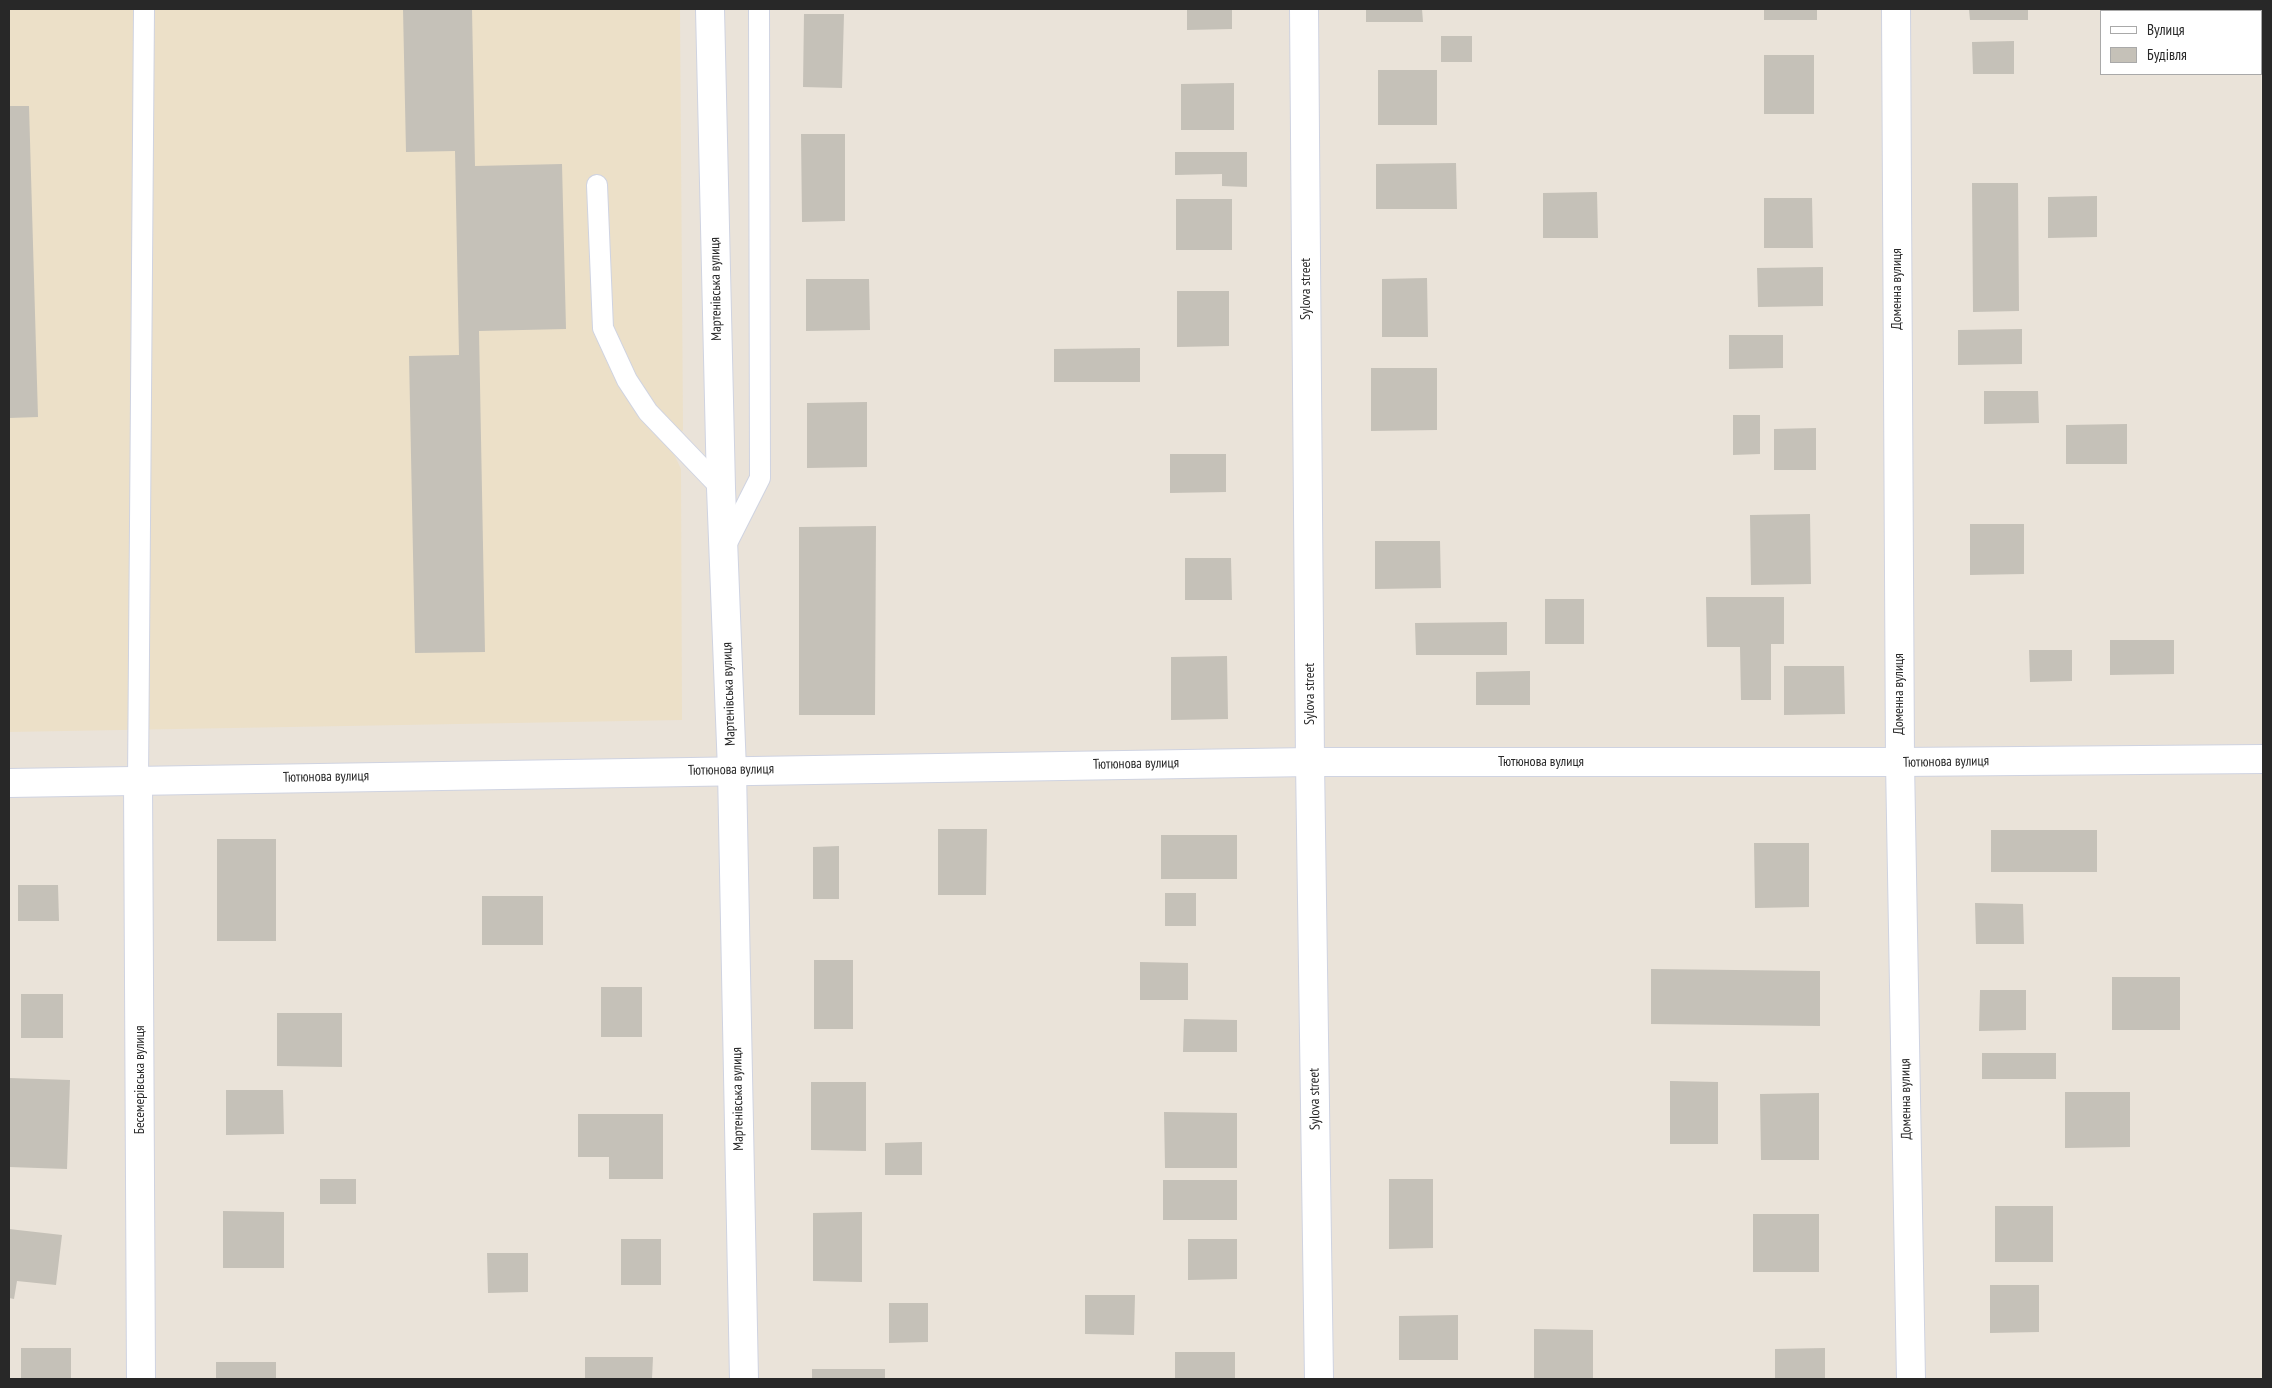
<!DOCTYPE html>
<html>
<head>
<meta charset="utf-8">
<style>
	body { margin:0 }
	#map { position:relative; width:2272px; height:1388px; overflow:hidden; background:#eae3d9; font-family:"PT Sans Narrow",sans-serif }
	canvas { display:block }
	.frame { position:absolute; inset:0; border:10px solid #282828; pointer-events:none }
	.legend { position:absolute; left:2100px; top:10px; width:162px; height:65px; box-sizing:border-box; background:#fff; border:1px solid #a9a9a9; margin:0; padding:6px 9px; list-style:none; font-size:15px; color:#282828 }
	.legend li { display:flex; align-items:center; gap:10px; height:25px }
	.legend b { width:25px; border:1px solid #a9a9a9 }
</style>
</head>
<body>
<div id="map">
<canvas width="2272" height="1388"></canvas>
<div class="frame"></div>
<ul class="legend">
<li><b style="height:6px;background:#fff"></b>Вулиця</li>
<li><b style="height:14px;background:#c5c1b8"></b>Будівля</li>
</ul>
</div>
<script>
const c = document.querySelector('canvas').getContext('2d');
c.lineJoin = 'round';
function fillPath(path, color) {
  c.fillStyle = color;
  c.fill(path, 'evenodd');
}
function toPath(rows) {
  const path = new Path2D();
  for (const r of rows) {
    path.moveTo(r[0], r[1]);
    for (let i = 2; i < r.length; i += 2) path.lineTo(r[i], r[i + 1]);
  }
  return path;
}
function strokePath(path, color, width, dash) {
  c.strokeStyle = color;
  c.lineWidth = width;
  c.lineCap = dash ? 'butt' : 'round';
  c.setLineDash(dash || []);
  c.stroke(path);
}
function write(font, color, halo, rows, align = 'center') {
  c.font = font + ' "PT Sans Narrow",sans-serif';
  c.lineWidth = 4.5;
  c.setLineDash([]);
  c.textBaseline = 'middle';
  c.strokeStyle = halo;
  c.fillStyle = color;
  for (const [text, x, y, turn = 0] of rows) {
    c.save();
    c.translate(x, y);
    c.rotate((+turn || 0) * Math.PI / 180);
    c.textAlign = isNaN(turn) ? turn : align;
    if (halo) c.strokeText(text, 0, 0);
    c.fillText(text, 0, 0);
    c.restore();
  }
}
const education = toPath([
	[9,9,680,9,683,430,672,450,681,469,682,720,9,732]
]);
const building = toPath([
	[403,9,472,9,475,166,562,164,566,329,479,331,485,652,415,653,409,356,459,355,455,151,406,152],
	[1187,9,1232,9,1232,29,1187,30],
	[1366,9,1422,9,1423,22,1366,22],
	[1764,9,1817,9,1817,20,1764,20],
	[1969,9,2028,9,2028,20,1970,20],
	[804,14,844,14,842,88,803,87],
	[1441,36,1472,36,1472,62,1441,62],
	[2014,41,2014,74,1973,74,1972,42],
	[1764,55,1814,55,1814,114,1764,114],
	[1378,70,1437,70,1437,125,1378,125],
	[1234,83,1234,130,1181,130,1181,84],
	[9,106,29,106,38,417,9,418],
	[801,134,845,134,845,221,802,222],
	[1175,152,1247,152,1247,187,1222,186,1222,174,1175,175],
	[1456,163,1457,209,1376,209,1376,164],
	[1972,183,2018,183,2019,311,1973,312],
	[1597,192,1598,238,1543,238,1543,193],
	[2097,196,2097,237,2048,238,2048,197],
	[1764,198,1812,198,1813,248,1764,248],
	[1176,199,1232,199,1232,250,1176,250],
	[1823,267,1823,306,1758,307,1757,268],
	[1427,278,1428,337,1382,337,1382,279],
	[806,279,869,279,870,330,806,331],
	[1177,291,1229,291,1229,346,1177,347],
	[2022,329,2022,364,1958,365,1958,330],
	[1729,335,1783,335,1783,368,1729,369],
	[1140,348,1140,382,1054,382,1054,349],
	[1371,368,1437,368,1437,430,1371,431],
	[1984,391,2038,391,2039,423,1984,424],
	[867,402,867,467,807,468,807,403],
	[1733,415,1760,415,1760,454,1733,455],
	[2127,424,2127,464,2066,464,2066,425],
	[1816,428,1816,470,1774,470,1774,429],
	[1170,454,1226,454,1226,492,1170,493],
	[1810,514,1811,584,1751,585,1750,515],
	[1970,524,2024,524,2024,574,1970,575],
	[876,526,875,715,799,715,799,527],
	[1375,541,1440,541,1441,588,1375,589],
	[1185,558,1231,558,1232,600,1185,600],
	[1706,597,1784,597,1784,644,1771,644,1771,700,1741,700,1740,647,1707,647],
	[1545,599,1584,599,1584,644,1545,644],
	[1507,622,1507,655,1416,655,1415,623],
	[2110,640,2174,640,2174,674,2110,675],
	[2029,650,2072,650,2072,681,2030,682],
	[1227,656,1228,719,1171,720,1171,657],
	[1784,666,1844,666,1845,714,1784,715],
	[1530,671,1530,705,1476,705,1476,672],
	[938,829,987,829,986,895,938,895],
	[1991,830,2097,830,2097,872,1991,872],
	[1161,835,1237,835,1237,879,1161,879],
	[217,839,276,839,276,941,217,941],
	[1754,843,1809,843,1809,907,1755,908],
	[839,846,839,899,813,899,813,847],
	[18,885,58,885,59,921,18,921],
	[1165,893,1196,893,1196,926,1165,926],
	[482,896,543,896,543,945,482,945],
	[1975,903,2023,904,2024,944,1976,944],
	[814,960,853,960,853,1029,814,1029],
	[1140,962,1188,963,1188,1000,1140,1000],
	[1651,969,1820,971,1820,1026,1651,1024],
	[2112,977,2180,977,2180,1030,2112,1030],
	[601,987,642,987,642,1037,601,1037],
	[1980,990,2026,990,2026,1030,1979,1031],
	[21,994,63,994,63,1038,21,1038],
	[277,1013,342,1013,342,1067,277,1066],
	[1184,1019,1237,1020,1237,1052,1183,1052],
	[1982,1053,2056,1053,2056,1079,1982,1079],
	[9,1078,70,1080,67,1169,9,1167],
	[1670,1081,1718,1082,1718,1144,1670,1144],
	[811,1082,866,1082,866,1151,811,1150],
	[226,1090,283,1090,284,1134,226,1135],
	[2065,1092,2130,1092,2130,1147,2065,1148],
	[1819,1093,1819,1160,1761,1160,1760,1094],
	[1164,1112,1237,1113,1237,1168,1165,1168],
	[578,1114,663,1114,663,1179,609,1179,609,1157,578,1157],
	[922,1142,922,1175,885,1175,885,1143],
	[320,1179,356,1179,356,1204,320,1204],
	[1389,1179,1433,1179,1433,1248,1389,1249],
	[1163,1180,1237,1180,1237,1220,1163,1220],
	[1995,1206,2053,1206,2053,1262,1995,1262],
	[223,1211,284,1212,284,1268,223,1268],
	[862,1212,862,1282,813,1281,813,1213],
	[1753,1214,1819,1214,1819,1272,1753,1272],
	[9,1229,62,1235,56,1285,17,1281,14,1299,9,1298],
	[621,1239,661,1239,661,1285,621,1285],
	[1188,1239,1237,1239,1237,1279,1188,1280],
	[487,1253,528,1253,528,1292,488,1293],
	[1990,1285,2039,1285,2039,1332,1990,1333],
	[1085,1295,1135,1295,1134,1335,1085,1334],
	[889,1303,928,1303,928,1342,889,1343],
	[1458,1315,1458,1360,1399,1360,1399,1316],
	[1534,1329,1593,1330,1593,1379,1534,1379],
	[21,1348,71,1348,71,1379,21,1379],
	[1825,1348,1825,1379,1775,1379,1775,1349],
	[1175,1352,1235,1352,1235,1379,1175,1379],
	[585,1357,653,1357,652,1379,585,1379],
	[216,1362,276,1362,276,1379,216,1379],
	[812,1369,885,1369,885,1379,812,1379]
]);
const service = toPath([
	[597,185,603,328,627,380,648,412,721,488],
	[724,549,760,478,759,9],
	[138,781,144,9]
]);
const minor = toPath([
	[710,9,721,488,732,770,744,1379],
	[1304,9,1310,762,1319,1379],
	[1896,9,1900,762,1911,1379],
	[138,781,141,1379]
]);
const tertiary = toPath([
	[9,783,1310,762,1900,762,2263,759]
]);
const streetNames = [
	["Мартенівська вулиця",716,289,-91],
	["Sylova street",1306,289,-90],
	["Доменна вулиця",1897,289,-90],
	["Мартенівська вулиця",729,694,-92],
	["Sylova street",1310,694,-90],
	["Доменна вулиця",1899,694,-90],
	["Тютюнова вулиця",1541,762],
	["Тютюнова вулиця",1946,762,-1],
	["Тютюнова вулиця",1136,764,-1],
	["Тютюнова вулиця",731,770,-1],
	["Тютюнова вулиця",326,777,-1],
	["Бесемерівська вулиця",140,1080,-90],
	["Мартенівська вулиця",738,1099,-91],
	["Sylova street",1315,1099,-91],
	["Доменна вулиця",1906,1099,-91]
];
fillPath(education, '#ece0c8');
fillPath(building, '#c5c1b8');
strokePath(service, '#cfd3e1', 22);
strokePath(minor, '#cfd3e1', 30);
strokePath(tertiary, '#cfd3e1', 30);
strokePath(service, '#fff', 20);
strokePath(minor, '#fff', 28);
strokePath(tertiary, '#fff', 28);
write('14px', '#282828', '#fff', streetNames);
</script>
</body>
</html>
